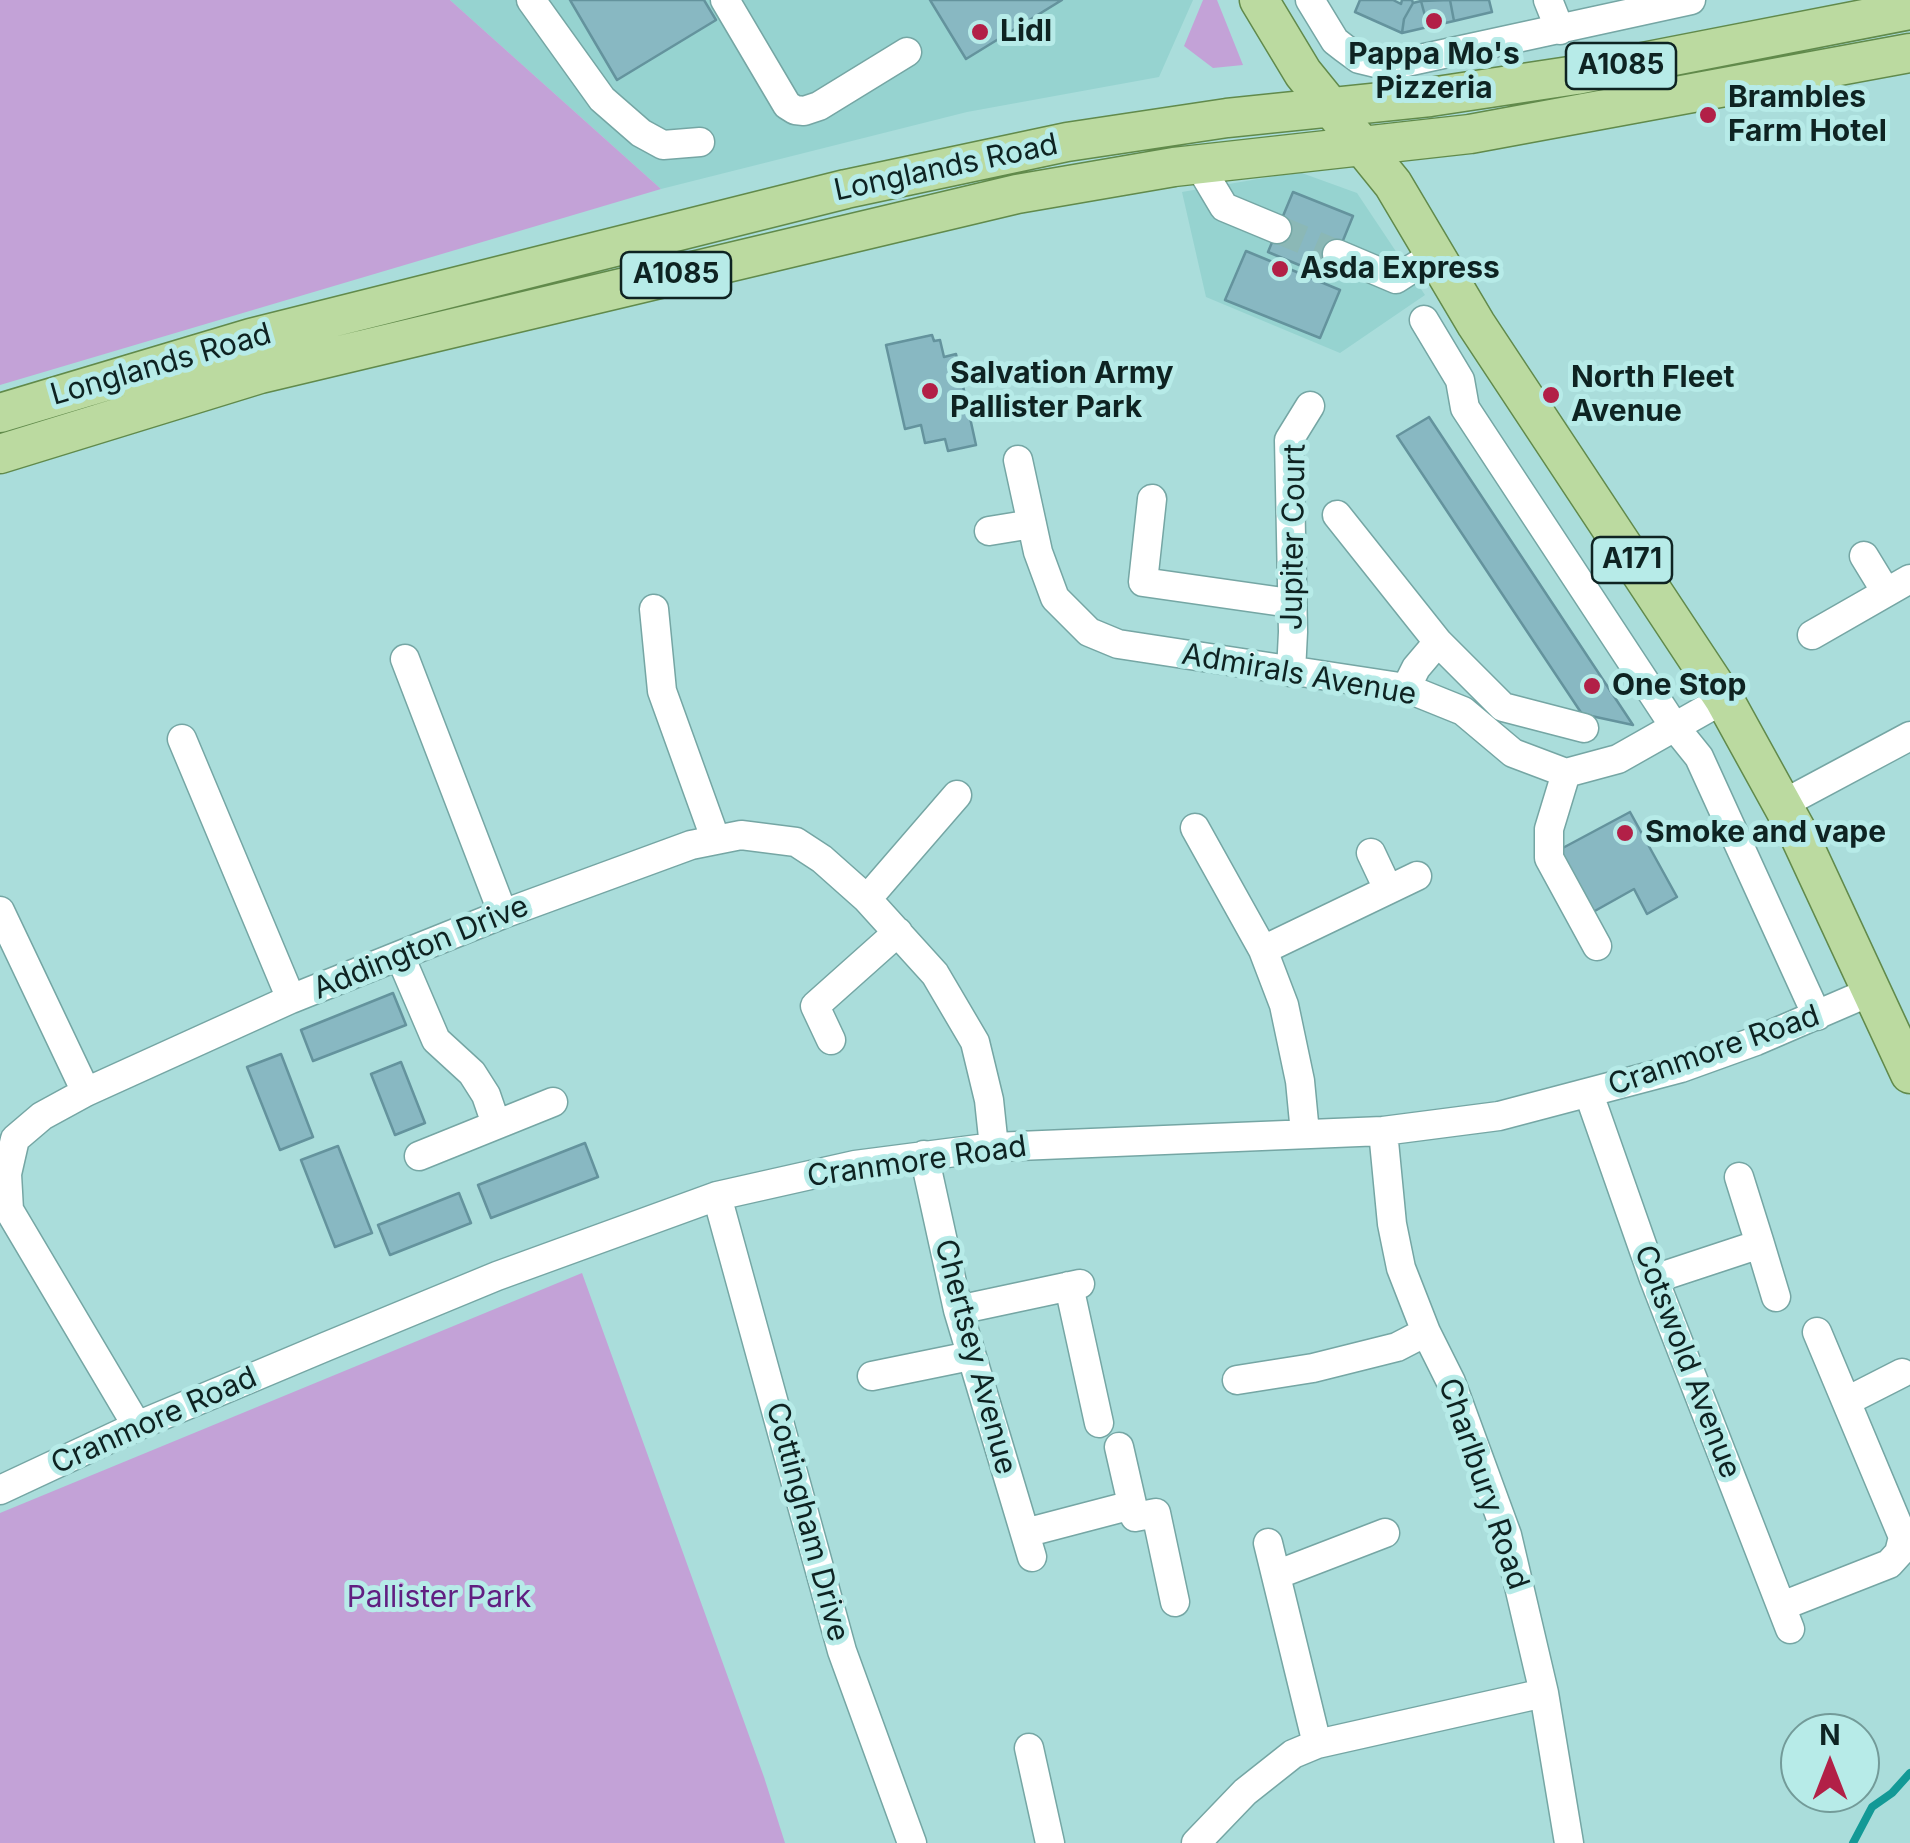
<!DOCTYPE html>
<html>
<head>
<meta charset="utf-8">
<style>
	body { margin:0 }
	#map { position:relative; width:1910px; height:1843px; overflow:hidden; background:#aadddb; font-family:Inter,sans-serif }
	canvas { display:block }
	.north { position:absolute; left:1780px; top:1713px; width:100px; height:100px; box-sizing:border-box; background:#b7ebe8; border:2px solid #739b99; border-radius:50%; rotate:0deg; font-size:28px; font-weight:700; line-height:40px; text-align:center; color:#0e2322 }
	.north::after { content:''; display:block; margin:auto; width:35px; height:45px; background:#b22047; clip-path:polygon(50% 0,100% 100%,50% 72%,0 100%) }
</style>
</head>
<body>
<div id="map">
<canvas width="1910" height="1843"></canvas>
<div class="north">N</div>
</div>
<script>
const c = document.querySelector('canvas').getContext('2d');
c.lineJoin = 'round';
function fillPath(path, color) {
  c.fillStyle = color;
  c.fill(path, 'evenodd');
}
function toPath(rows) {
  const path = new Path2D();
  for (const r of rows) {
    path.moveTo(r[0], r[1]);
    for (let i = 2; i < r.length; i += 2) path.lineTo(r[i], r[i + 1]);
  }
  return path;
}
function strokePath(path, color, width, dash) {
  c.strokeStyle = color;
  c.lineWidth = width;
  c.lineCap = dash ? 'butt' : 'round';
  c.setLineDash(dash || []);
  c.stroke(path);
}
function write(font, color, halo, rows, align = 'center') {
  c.font = font + ' Inter,sans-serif';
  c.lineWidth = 10;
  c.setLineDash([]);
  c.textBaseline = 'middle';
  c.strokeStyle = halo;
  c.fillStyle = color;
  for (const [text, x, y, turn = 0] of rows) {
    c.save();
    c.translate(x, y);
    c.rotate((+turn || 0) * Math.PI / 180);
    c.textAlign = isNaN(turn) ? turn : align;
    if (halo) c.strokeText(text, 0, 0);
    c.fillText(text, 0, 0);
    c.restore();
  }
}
const built = toPath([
	[450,0,1193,0,1159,77,967,112,661,189],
	[1299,172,1357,193,1425,295,1340,353,1206,297,1182,192]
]);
const green = toPath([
	[0,0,450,0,661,189,0,385],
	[1203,0,1217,0,1243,65,1213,68,1184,46],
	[582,1273,764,1777,785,1843,0,1843,0,1513]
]);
const stream = toPath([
	[1853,1843,1872,1807,1892,1793,1910,1773]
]);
const building = toPath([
	[570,0,704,0,716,20,617,80,570,0],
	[930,0,1062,0,966,59,930,0],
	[1360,0,1393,0,1401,4,1402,0,1412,0,1413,3,1404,19,1402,33,1355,12,1360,0],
	[1450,0,1454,21,1428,27,1421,1,1450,0],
	[1450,0,1489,0,1492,12,1454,21,1450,0],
	[1421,1,1428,27,1402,33,1404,19,1413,3,1421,1],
	[1293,192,1353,216,1328,277,1268,252,1293,192],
	[1246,251,1340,290,1320,338,1225,300,1246,251],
	[932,335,934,341,940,340,944,357,956,354,976,445,948,451,945,439,925,443,921,425,905,429,886,345,932,335],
	[1429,417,1633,725,1582,714,1397,436,1429,417],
	[1630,812,1677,897,1647,914,1634,889,1593,912,1559,850,1630,812],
	[393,993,406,1025,313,1061,301,1030,393,993],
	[281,1054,313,1137,280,1150,247,1067,281,1054],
	[401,1062,425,1123,395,1135,371,1074,401,1062],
	[585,1143,598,1177,491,1218,478,1185,585,1143],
	[338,1146,372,1233,335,1247,301,1160,338,1146],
	[459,1193,471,1223,390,1255,378,1225,459,1193]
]);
const minorTunnel = toPath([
	[1277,229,1337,254]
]);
const minor = toPath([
	[531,0,602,99,641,133,663,145,700,142],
	[725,0,787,105,795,110,804,111,819,106,907,52],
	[1310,0,1335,41,1344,48,1359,59,1388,66,1691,0],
	[1548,0,1560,30],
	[1199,165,1224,207,1277,229],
	[1337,254,1396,279,1435,254],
	[1424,320,1460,380,1465,408,1674,726,1699,757,1817,1016],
	[1018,460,1038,552,1055,598,1089,632,1118,644,1406,688,1463,711,1513,753,1566,773,1618,759,1724,699],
	[1152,499,1143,582,1290,603],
	[1337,515,1438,642,1503,707,1584,728],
	[989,531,1032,524],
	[1864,556,1886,592],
	[654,609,662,691,715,838],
	[1812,635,1910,579],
	[405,659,503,914],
	[1291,672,1293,632,1289,440,1310,406],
	[1406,688,1416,668,1438,642],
	[182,739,291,999],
	[1566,773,1549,829,1549,858,1597,946],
	[1783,804,1910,736],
	[1195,828,1263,950,1284,1005,1300,1081,1305,1133],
	[1371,853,1388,889],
	[867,899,957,795],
	[0,911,86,1092],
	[1263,950,1417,876],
	[400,956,436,1040,472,1073,486,1095,496,1124],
	[831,1040,815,1006,898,932],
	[1589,1094,1654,1279,1790,1629],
	[1383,1131,1392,1224,1401,1268,1426,1332,1451,1382,1507,1535,1544,1693,1569,1843],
	[924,1155,958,1310,1032,1557],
	[419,1156,553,1102],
	[717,1196,842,1651,912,1843],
	[1760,1244,1776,1297],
	[1654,1279,1760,1244,1739,1177],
	[1069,1286,1099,1423],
	[958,1310,1080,1284],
	[872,1376,970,1356],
	[1237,1380,1313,1368,1397,1347,1426,1332],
	[1847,1401,1902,1373],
	[137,1426,9,1210,7,1174,15,1139,42,1116,86,1092,291,999,503,914,691,845,741,835,796,842,822,859,867,899,935,974,975,1042,989,1100,994,1147],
	[1119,1447,1135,1517,1156,1513,1175,1602],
	[0,1490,137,1426,325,1347,497,1276,717,1196,855,1165,994,1147,1383,1131,1499,1116,1681,1068,1756,1041,1872,991],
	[1025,1533,1132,1505],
	[1268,1543,1317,1744],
	[1276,1575,1385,1533],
	[1782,1606,1889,1564,1899,1553,1903,1537,1817,1332],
	[1029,1748,1050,1843],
	[1196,1843,1245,1792,1293,1754,1317,1744,1544,1693]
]);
const major = toPath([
	[1259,0,1303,73,1393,184,1476,324,1724,699,1799,835,1910,1074],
	[0,413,251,338,846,189,1067,142,1227,118,1430,97,1576,75,1910,10],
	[0,454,260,374,1017,194,1174,167,1470,134,1910,53]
]);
const markers = [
	[1434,21,10,"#b22047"],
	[980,32,10,"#b22047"],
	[1708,115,10,"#b22047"],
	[1280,269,10,"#b22047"],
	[930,391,10,"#b22047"],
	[1551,395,10,"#b22047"],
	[1592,686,10,"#b22047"],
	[1625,833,10,"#b22047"]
];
const shields = [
	[1621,66,110],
	[676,275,110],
	[1632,560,80]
];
const shieldNames = [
	["A1085",1621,66],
	["A1085",676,275],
	["A171",1632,560]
];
const poiNames = [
	["Lidl",1000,32],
	["Pappa Mo's",1434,55,"center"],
	["Pizzeria",1434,89,"center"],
	["Brambles",1728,98],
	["Farm Hotel",1728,132],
	["Asda Express",1300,269],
	["Salvation Army",950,374],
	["Pallister Park",950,408],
	["North Fleet",1571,378],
	["Avenue",1571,412],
	["One Stop",1612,686],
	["Smoke and vape",1645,833]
];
const streetNames = [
	["Longlands Road",946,168,-12],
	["Longlands Road",161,365,-16],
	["Jupiter Court",1294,537,-89],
	["Admirals Avenue",1299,675,10],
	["Addington Drive",421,948,-22],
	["Cranmore Road",1714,1051,-19],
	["Cranmore Road",917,1162,-8],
	["Chertsey Avenue",975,1357,75],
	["Cotswold Avenue",1687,1362,69],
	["Cranmore Road",154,1421,-24],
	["Charlbury Road",1483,1484,71],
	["Cottingham Drive",807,1522,75]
];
const parkNames = [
	["Pallister Park",439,1598]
];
fillPath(built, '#96d3d0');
fillPath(green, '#c3a2d7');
strokePath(stream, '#139996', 8);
fillPath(building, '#88b8c2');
strokePath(building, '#64939d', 2.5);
strokePath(minorTunnel, '#8bb8b6', 28, [28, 14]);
strokePath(minor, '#75a6a4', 31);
strokePath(major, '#618a4b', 41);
strokePath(minor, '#fff', 28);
strokePath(major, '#bbdaa0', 38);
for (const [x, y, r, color] of markers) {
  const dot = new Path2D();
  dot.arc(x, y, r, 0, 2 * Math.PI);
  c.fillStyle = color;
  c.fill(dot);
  strokePath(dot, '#b7ebe8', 4);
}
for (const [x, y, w] of shields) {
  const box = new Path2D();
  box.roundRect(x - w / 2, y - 23, w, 46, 8);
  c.fillStyle = '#b7ebe8';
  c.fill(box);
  strokePath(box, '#0e2322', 2.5);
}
write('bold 28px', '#0e2322', null, shieldNames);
write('bold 30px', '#0e2322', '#b7ebe8', poiNames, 'left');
write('30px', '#0e2322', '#b7ebe8', streetNames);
write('30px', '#611f81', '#b7ebe8', parkNames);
</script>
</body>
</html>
